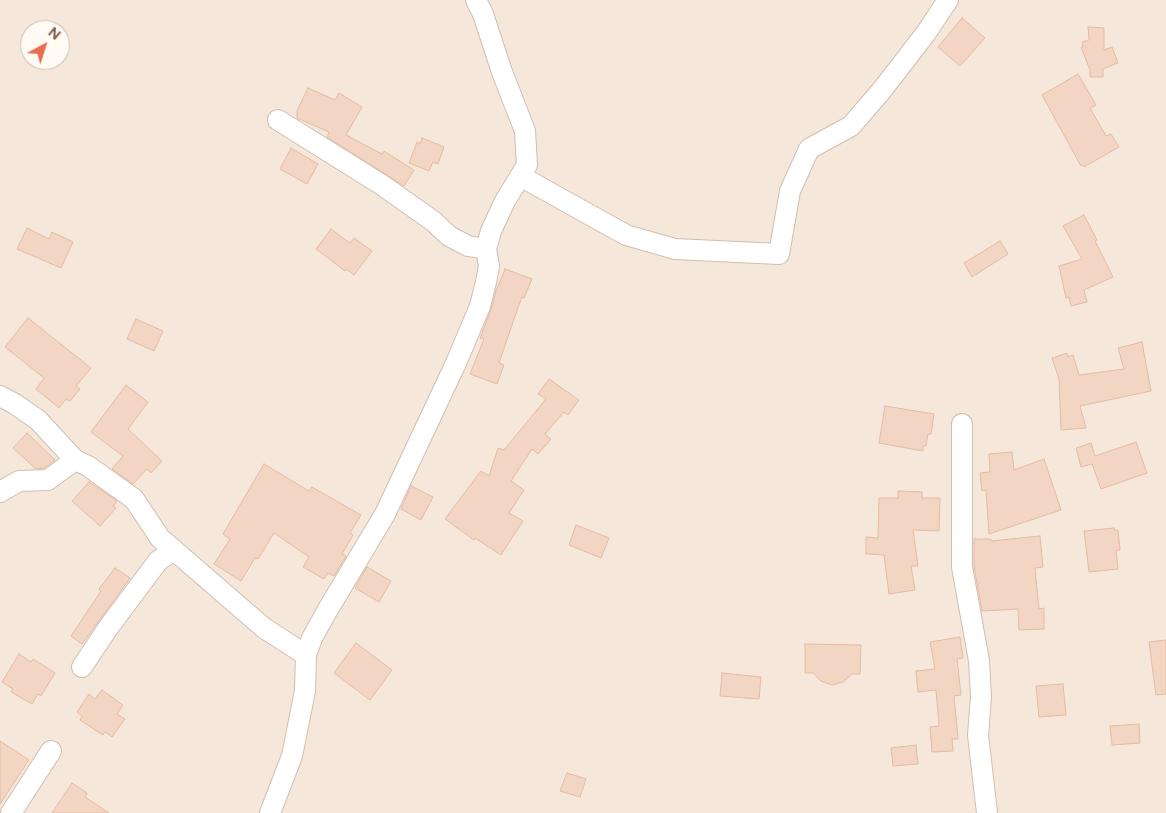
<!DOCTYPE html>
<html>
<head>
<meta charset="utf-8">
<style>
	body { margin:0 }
	#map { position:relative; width:1166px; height:813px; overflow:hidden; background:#fdf6ec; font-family:Figtree,sans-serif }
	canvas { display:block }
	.north { position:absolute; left:20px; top:20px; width:50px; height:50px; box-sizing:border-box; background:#fffaf3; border:1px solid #cabbb1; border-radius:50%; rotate:40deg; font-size:14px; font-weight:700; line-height:20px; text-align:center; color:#7a5c4d }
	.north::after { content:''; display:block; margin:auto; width:18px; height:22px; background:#e76f51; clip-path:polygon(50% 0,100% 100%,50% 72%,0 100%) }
</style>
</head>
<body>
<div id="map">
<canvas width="1166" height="813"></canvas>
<div class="north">N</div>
</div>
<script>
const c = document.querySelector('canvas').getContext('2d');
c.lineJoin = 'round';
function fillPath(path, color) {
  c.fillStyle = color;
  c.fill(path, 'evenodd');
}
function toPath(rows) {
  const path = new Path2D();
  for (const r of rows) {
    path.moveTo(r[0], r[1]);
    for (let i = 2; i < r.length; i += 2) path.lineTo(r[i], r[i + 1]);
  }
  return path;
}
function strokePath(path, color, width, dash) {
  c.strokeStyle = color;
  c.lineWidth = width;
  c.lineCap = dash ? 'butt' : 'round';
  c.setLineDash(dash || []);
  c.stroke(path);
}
const residential = toPath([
	[0,0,1166,0,1166,813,0,813],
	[30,30,60,30,60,60,30,60]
]);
const building = toPath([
	[962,18,985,38,960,66,938,47,962,18],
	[1088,27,1104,28,1104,50,1112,47,1118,63,1103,69,1103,77,1090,77,1090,70,1081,47,1083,47,1082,42,1089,40,1088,27],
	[1078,74,1096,105,1090,108,1106,136,1111,134,1119,147,1084,167,1083,165,1081,166,1042,95,1078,74],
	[308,88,335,100,339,93,362,107,346,135,382,154,384,151,414,170,404,186,327,137,329,132,297,118,297,111,308,88],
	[422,138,444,147,438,164,433,162,429,171,409,163,417,142,420,144,422,138],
	[291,148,318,164,307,184,280,169,291,148],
	[1084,215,1097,240,1095,241,1113,277,1084,290,1087,302,1071,306,1069,297,1066,298,1059,266,1082,259,1063,226,1084,215],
	[27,228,49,239,52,232,73,242,61,268,17,249,27,228],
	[331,229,350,243,354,238,372,251,354,275,346,269,345,271,316,249,331,229],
	[1000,241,1008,254,972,277,964,263,1000,241],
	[505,269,532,279,524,298,522,297,514,319,499,363,504,365,497,384,470,374,484,339,480,338,491,310,496,291,505,269],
	[28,318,91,368,76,386,80,389,70,401,66,399,59,408,36,389,44,378,5,347,28,318],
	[136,319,163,331,154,351,127,339,136,319],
	[1142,342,1151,391,1080,406,1086,428,1061,430,1059,379,1052,358,1067,353,1068,357,1073,355,1079,375,1124,369,1118,348,1142,342],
	[549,379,579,400,568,415,564,412,545,434,551,439,538,454,532,449,511,481,524,490,509,513,523,521,501,555,475,538,474,540,445,519,481,471,489,476,498,448,504,450,546,399,538,394,549,379],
	[126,385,148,402,128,429,162,461,151,473,147,469,133,484,112,469,123,456,91,432,126,385],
	[885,406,934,414,931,434,928,434,926,446,923,446,923,451,879,443,885,406],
	[27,433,55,460,44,468,36,469,13,448,27,433],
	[1136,442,1147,473,1101,489,1092,464,1081,467,1076,448,1091,443,1095,456,1136,442],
	[1012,452,1014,470,1044,459,1061,510,989,534,986,490,982,491,980,473,990,472,989,454,1012,452],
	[264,464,309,491,312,487,361,515,350,533,353,535,342,554,346,556,334,576,328,573,324,579,303,567,309,557,274,533,258,559,255,558,241,581,214,564,230,539,223,534,264,464],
	[89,482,117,501,113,506,116,508,100,526,72,501,89,482],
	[411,486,433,497,421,520,401,509,411,486],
	[898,491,922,492,922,498,940,498,939,531,913,530,918,566,911,566,915,590,889,594,884,555,866,554,866,537,878,538,879,498,898,498,898,491],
	[576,525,609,538,601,558,569,545,576,525],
	[1114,528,1114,530,1118,530,1120,550,1116,550,1118,569,1089,572,1084,531,1114,528],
	[1040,536,1043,567,1035,568,1039,609,1044,608,1044,629,1019,630,1018,609,982,611,974,566,974,539,991,539,992,541,1040,536],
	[367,567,391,581,379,602,355,588,367,567],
	[115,568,130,578,82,644,71,636,101,591,99,589,115,568],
	[960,637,963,658,957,659,961,695,954,696,958,739,952,739,953,751,932,752,930,727,939,726,936,690,918,692,916,671,935,669,930,642,960,637],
	[1166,640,1166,694,1156,695,1149,642,1166,640],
	[356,643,392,670,370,700,334,673,356,643],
	[805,644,861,645,860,674,852,674,843,682,832,685,821,681,813,673,805,673,805,644],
	[19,654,31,662,33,659,55,673,41,696,38,694,32,704,11,692,13,689,2,682,19,654],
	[722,673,761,677,759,699,720,696,722,673],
	[1063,684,1066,715,1039,717,1036,686,1063,684],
	[102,690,123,705,117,714,125,719,112,737,105,732,103,735,80,720,82,716,77,712,89,694,95,699,102,690],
	[1139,724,1140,743,1112,745,1110,726,1139,724],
	[0,741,29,760,0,804,0,741],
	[916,745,918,764,893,766,891,748,916,745],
	[567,773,586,779,580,797,560,791,567,773],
	[72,783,87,793,85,797,109,813,52,813,72,783]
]);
const minor = toPath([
	[278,120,382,185,433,221,449,236,468,246,486,249],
	[520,176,626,235,675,249,779,254,790,191,809,149,851,126,882,90,926,33,948,0],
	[0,396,15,404,38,420,75,460,88,466,134,499,160,538,264,628,306,655],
	[962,424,962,567,979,661,981,697,978,735,987,813],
	[0,492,19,481,48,480,75,460],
	[82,667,108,628,158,561,174,550],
	[11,813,51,751],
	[270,813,292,756,305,691,306,655,312,638,327,611,385,514,456,363,480,306,486,282,489,266,486,249,491,231,505,201,527,165,525,131,502,72,483,14,476,0]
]);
fillPath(residential, '#f5e8da');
fillPath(building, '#f3d5c3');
strokePath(building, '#e6bba3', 1);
strokePath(minor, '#d1beb0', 22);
strokePath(minor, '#fff', 20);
</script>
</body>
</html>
